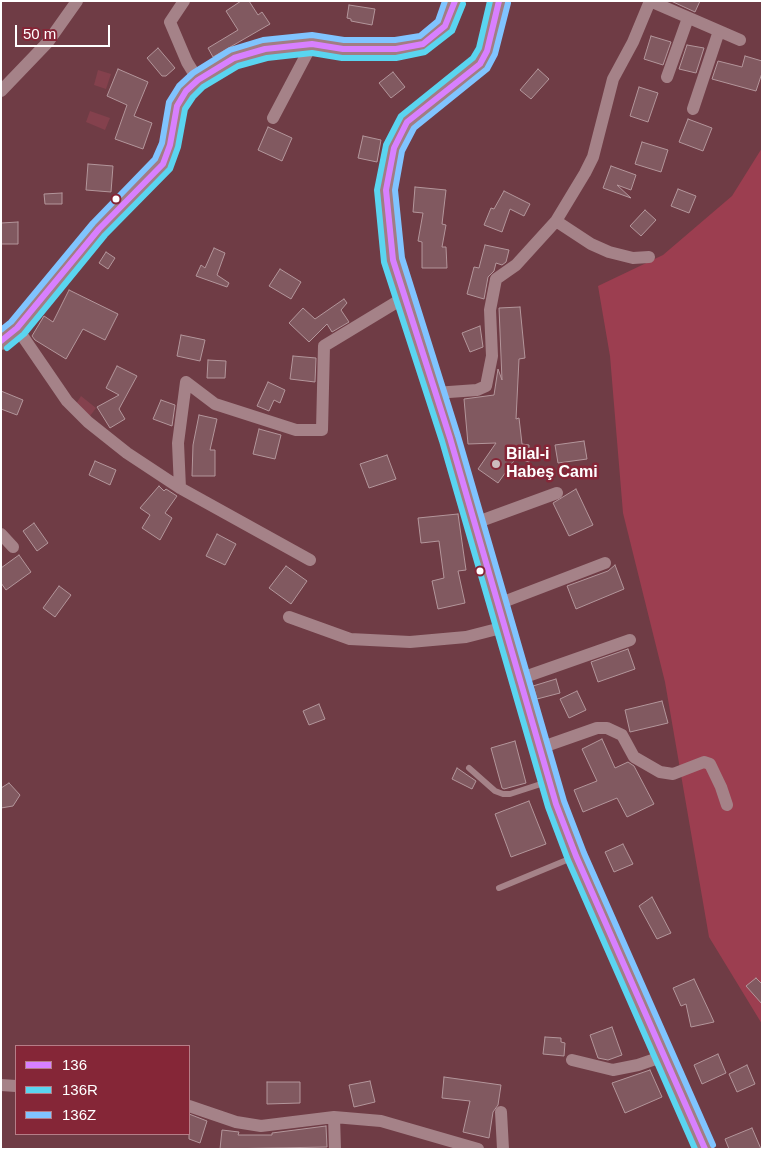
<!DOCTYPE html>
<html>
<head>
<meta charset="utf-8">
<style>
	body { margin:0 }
	#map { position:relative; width:763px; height:1150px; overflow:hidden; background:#6f3c45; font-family:Arial,sans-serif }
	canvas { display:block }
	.frame { position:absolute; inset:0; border:2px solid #fff; pointer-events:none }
	.legend { position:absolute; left:15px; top:1045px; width:175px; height:90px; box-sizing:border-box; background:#852637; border:1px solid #b67d87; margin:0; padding:6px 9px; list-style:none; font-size:15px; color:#fff }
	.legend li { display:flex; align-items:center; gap:10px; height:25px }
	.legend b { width:25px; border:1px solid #b67d87 }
	.scale { position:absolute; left:15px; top:25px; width:95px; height:22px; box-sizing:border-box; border:2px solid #fff; border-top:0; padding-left:6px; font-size:15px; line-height:18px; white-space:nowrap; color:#fff; -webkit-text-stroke:4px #852637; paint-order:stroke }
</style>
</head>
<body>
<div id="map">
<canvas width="763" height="1150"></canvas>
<div class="frame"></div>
<ul class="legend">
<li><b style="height:6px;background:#d880ff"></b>136</li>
<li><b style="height:6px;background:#5ad5f0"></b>136R</li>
<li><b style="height:6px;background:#80c4ff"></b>136Z</li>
</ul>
<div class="scale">50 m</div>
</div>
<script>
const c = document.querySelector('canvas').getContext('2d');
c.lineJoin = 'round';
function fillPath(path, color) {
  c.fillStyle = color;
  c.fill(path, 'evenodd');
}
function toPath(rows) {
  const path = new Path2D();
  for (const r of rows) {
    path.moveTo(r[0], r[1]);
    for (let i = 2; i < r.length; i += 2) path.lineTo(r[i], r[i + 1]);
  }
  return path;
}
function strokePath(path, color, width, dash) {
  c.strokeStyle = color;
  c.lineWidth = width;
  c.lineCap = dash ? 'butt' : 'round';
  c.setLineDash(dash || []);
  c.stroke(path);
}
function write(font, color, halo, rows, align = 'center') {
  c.font = font + ' Arial,sans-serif';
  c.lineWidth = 5;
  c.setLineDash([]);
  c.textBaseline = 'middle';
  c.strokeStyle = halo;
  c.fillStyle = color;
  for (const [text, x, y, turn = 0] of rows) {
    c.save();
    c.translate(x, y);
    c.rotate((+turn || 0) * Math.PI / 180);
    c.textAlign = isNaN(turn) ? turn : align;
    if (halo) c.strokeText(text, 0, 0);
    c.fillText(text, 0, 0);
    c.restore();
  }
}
const green = toPath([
	[762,148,762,1024,709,937,665,682,623,513,610,356,598,286,663,255,732,196]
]);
const water = toPath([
	[98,70,111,74,106,89,94,85],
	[90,111,110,118,105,130,86,122],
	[81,396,96,408,90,416,76,404]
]);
const building = toPath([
	[241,1,249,1,258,15,262,12,270,24,213,57,208,48,238,30,226,11,241,1],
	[671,1,700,1,695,12,671,1],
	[349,5,375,9,372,25,351,21,351,19,347,18,349,5],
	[651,36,671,42,663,65,644,59,651,36],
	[687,45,704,48,696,73,679,69,687,45],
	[158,48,175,68,166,76,162,76,147,58,158,48],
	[745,56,762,61,762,73,756,91,712,79,718,61,742,67,745,56],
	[118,69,148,82,134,116,152,123,143,149,115,139,127,105,107,96,118,69],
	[538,69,549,79,531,99,520,90,538,69],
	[393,72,405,87,391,98,379,83,393,72],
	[639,87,658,93,648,122,630,116,639,87],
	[688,119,712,128,703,151,679,142,688,119],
	[268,127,292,138,282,161,258,150,268,127],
	[363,136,381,140,377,162,358,158,363,136],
	[642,142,668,150,661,172,635,164,642,142],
	[88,164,113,166,111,192,86,190,88,164],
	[611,166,636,175,631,190,617,185,631,198,603,188,611,166],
	[415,187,446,190,442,224,446,225,442,247,446,247,447,268,422,268,422,242,418,241,423,213,413,212,415,187],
	[678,189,696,196,689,213,671,206,678,189],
	[504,191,530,204,524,216,510,209,502,232,484,225,491,208,494,209,504,191],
	[62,193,62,204,45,204,44,194,62,193],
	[645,210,656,220,641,236,630,226,645,210],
	[18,222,18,244,1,244,1,223,18,222],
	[485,245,509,250,506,262,502,265,496,263,494,271,488,277,484,299,467,294,474,267,479,268,485,245],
	[214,248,225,253,217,275,229,283,227,287,196,276,201,265,205,268,214,248],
	[106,252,115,258,108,269,99,263,106,252],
	[280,269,301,282,291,299,269,286,280,269],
	[69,290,118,314,105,340,83,329,66,359,35,340,32,336,44,316,53,322,69,290],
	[344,299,347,303,341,310,349,322,332,332,327,324,309,342,289,323,303,308,315,319,344,299],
	[520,307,525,358,519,359,516,419,519,418,522,444,529,445,529,462,516,458,498,483,478,469,496,443,468,444,464,399,494,395,498,369,502,380,499,308,520,307],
	[480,326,483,347,470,352,462,333,480,326],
	[181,335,205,340,200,361,177,356,181,335],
	[293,356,316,358,315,382,290,379,293,356],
	[208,360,226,361,225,378,207,378,208,360],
	[117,366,137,376,119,409,125,419,110,428,97,407,119,395,106,388,117,366],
	[268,382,285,390,280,403,274,400,269,411,257,406,268,382],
	[1,391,23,400,17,415,1,409,1,391],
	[161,400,175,405,172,426,153,419,161,400],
	[199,415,217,419,210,450,215,450,215,476,192,476,193,445,199,415],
	[259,429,281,435,275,459,253,454,259,429],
	[584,441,587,459,558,463,555,445,584,441],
	[387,455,396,479,369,488,360,464,387,455],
	[95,461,116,470,110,485,89,475,95,461],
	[159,486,164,491,166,489,177,496,165,513,172,518,160,540,142,528,150,515,140,508,159,486],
	[576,489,593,525,569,536,553,503,576,489],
	[458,514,466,570,458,571,465,603,438,609,432,581,444,578,439,541,421,543,418,518,458,514],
	[34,523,48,543,37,551,23,531,34,523],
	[217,534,236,544,225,565,206,556,217,534],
	[19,555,31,572,6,590,1,583,1,568,19,555],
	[615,565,624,589,576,609,567,586,608,571,615,565],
	[286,566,307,581,291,604,269,588,286,566],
	[59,586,71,595,55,617,43,608,59,586],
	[628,649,635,669,598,682,591,662,628,649],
	[556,679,560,693,537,699,533,686,556,679],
	[577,691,586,710,569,718,560,699,577,691],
	[662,701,668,723,630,732,625,710,662,701],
	[319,704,325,719,309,725,303,711,319,704],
	[602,739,615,768,628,762,634,766,654,804,627,817,617,798,583,812,574,790,597,781,582,749,602,739],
	[515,741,526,783,504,789,502,788,491,748,515,741],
	[457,768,476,781,472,789,452,779,457,768],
	[9,783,20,795,13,806,1,808,1,788,9,783],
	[529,801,546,844,511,857,495,814,529,801],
	[623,844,633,864,614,872,605,852,623,844],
	[652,897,671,933,657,939,639,906,652,897],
	[756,978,762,984,762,1004,746,986,756,978],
	[694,979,710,1013,714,1022,691,1027,686,1004,681,1006,673,988,694,979],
	[612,1027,622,1055,608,1060,598,1058,590,1035,612,1027],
	[545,1037,561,1038,561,1042,565,1043,564,1056,543,1054,545,1037],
	[718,1054,726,1073,702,1084,694,1065,718,1054],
	[747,1065,755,1084,737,1092,729,1074,747,1065],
	[650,1070,662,1097,625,1113,612,1083,650,1070],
	[444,1077,501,1085,498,1105,493,1112,489,1138,463,1132,470,1101,442,1098,444,1077],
	[370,1081,375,1102,354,1107,349,1085,370,1081],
	[267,1082,300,1082,300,1103,267,1104,267,1082],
	[189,1114,207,1121,200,1143,189,1139,189,1114],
	[326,1126,327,1147,220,1149,222,1130,239,1132,238,1135,272,1135,272,1133,326,1126],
	[752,1128,761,1149,729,1149,725,1139,752,1128]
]);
const lane = toPath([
	[469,768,495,791,503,794,510,794,547,782],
	[499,888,574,857]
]);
const street = toPath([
	[184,1,170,22,187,62,198,80],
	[650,1,740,40],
	[667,77,688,18],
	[1,91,48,42,77,1],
	[693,109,719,31],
	[273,118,312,44],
	[556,221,591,244,609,252,633,258,649,257],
	[17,328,67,401,88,422,127,453,180,488,310,560],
	[435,393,477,390,486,386,492,356,490,310,496,279,516,265,556,221,585,173,593,157,613,79,633,42,650,1],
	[180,488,178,443,186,382,215,404,296,430,322,430,324,346,405,297],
	[475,523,557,493],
	[1,534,13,547],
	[498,604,605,563],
	[289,617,350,639,410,642,466,637,505,627],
	[519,679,630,640],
	[540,748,597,728,607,728,622,735,634,757,660,772,673,774,704,762,710,764,721,787,727,805],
	[572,1060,613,1070,638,1065,664,1056],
	[1,1085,16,1086],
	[189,1106,236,1122,261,1126,334,1117,381,1121,478,1149],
	[501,1112,503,1149],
	[334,1117,335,1149]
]);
const secondary = toPath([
	[499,1,487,51,480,64,407,122,394,148,386,190,393,260,450,438,556,804,576,856,705,1149],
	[1,341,17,328,99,229,163,164,170,145,177,106,186,91,198,80,234,58,265,49,312,44,343,49,396,49,423,44,431,39,445,26,455,1]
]);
const bus1 = toPath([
	[499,1,487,51,480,64,407,122,394,148,386,190,393,260,450,438,556,804,576,856,705,1149],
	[1,341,17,328,99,229,163,164,170,145,177,106,186,91,198,80,234,58,265,49,312,44,343,49,396,49,423,44,445,26,455,1]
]);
const bus2 = toPath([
	[490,1,479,48,473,58,401,116,386,145,377,190,384,262,442,441,548,807,568,860,695,1149],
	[7,348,24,334,105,235,170,169,178,147,185,109,193,97,203,87,238,66,267,58,312,53,342,58,396,58,425,52,452,31,463,4]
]);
const bus3 = toPath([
	[508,3,495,54,487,69,414,128,402,151,395,190,402,258,458,436,564,801,584,853,713,1145],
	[1,330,11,322,93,223,155,159,162,143,169,102,179,86,193,73,230,50,263,40,312,35,344,40,395,40,420,36,438,21,445,1]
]);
const markers = [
	[116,199,4.5,"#fff"],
	[496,464,5,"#cdbbbe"],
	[480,571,4.5,"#fff"]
];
const poiNames = [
	["Bilal-i",506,455],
	["Habeş Cami",506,473]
];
fillPath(green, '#9c3e50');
fillPath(water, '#84414d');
fillPath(building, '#815960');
strokePath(building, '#b3969b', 1);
strokePath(lane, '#a58288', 6);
strokePath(street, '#a58288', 12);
strokePath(secondary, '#a17d84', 18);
strokePath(bus1, '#d880ff', 6);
strokePath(bus2, '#5ad5f0', 6);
strokePath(bus3, '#80c4ff', 6);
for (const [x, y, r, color] of markers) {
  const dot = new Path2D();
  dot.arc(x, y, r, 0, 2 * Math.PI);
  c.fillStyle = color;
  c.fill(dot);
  strokePath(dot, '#852637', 2);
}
write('bold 16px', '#fff', '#852637', poiNames, 'left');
</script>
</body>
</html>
